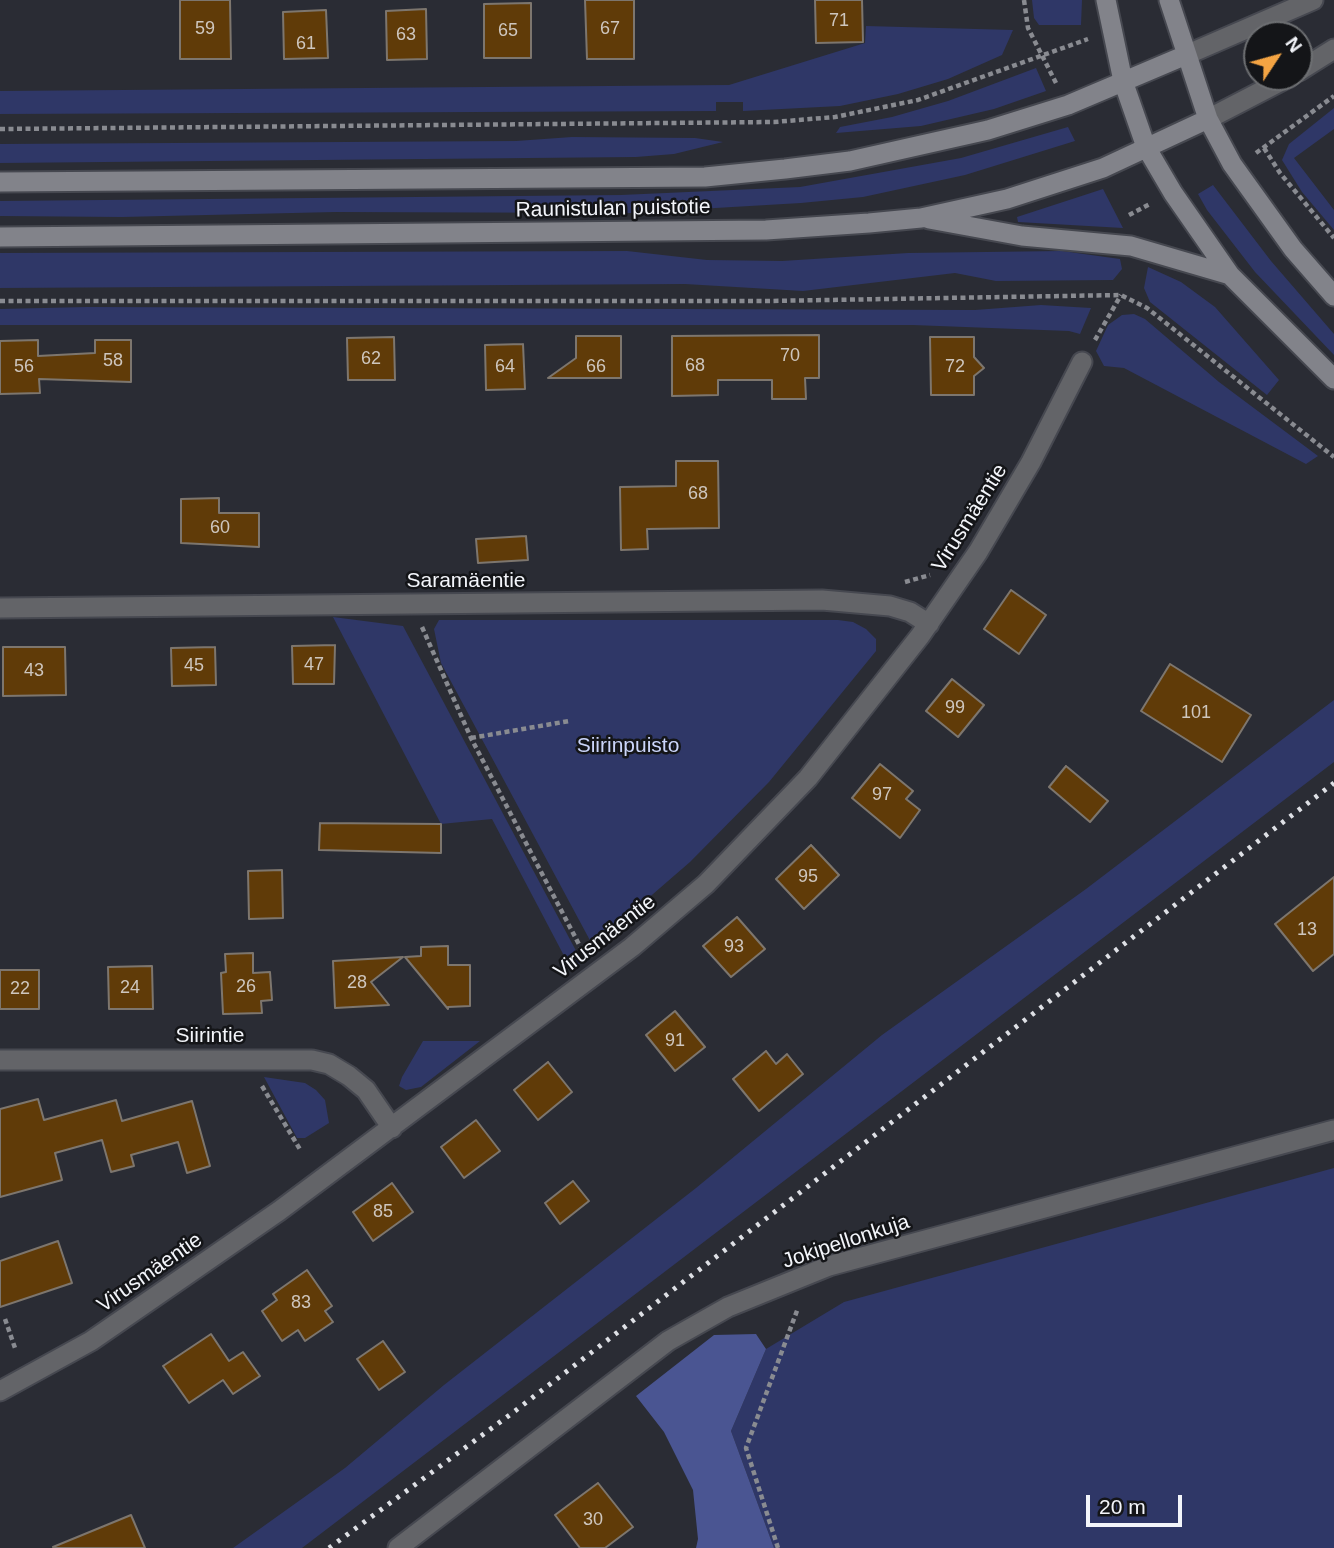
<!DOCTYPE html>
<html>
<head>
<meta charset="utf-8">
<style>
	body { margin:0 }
	#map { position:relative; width:1334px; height:1548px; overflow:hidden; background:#2a2c34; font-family:Helvetica,sans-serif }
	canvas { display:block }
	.north { position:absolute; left:1243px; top:21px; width:70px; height:70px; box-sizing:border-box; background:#141518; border:2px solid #6d6f72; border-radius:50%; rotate:54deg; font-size:19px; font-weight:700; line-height:28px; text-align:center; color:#f3f5fa }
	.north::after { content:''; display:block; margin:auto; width:24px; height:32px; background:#f4a443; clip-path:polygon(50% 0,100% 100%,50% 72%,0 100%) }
	.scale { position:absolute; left:1086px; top:1495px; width:96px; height:32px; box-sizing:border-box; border:4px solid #f3f5fa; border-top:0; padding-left:9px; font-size:21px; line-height:24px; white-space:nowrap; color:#f3f5fa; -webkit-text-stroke:5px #141518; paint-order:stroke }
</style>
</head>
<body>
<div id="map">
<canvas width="1334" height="1548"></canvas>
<div class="north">N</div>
<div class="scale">20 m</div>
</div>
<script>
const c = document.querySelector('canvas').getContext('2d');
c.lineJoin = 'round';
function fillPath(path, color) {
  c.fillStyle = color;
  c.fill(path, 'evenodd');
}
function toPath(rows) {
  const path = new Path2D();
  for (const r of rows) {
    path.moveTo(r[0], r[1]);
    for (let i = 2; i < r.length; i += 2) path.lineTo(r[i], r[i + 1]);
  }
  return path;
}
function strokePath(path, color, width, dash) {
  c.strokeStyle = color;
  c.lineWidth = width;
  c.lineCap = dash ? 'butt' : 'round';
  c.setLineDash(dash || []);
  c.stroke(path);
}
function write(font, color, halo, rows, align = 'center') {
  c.font = font + ' Helvetica,sans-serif';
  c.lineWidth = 5;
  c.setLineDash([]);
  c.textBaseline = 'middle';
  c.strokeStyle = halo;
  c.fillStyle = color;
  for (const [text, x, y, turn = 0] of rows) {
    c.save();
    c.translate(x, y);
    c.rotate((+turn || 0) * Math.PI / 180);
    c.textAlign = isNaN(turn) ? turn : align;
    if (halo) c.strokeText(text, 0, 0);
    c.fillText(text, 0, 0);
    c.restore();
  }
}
const green = toPath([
	[1032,0,1082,0,1081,25,1039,25,1034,18],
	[866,26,1013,30,1002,55,948,79,898,94,840,106,743,111,743,102,716,102,716,111,0,114,0,91,729,85,865,43],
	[1036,68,1046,91,994,109,921,126,836,133,840,127,892,117,948,101],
	[1334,108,1334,129,1294,158,1334,210,1334,230,1302,192,1282,160,1289,144],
	[1068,127,1075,141,965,175,863,197,801,203,630,213,335,212,122,217,0,216,0,201,621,195,800,187,961,158],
	[572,137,695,138,723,142,674,154,636,157,0,163,0,144,516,141],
	[1213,185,1271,261,1334,334,1334,355,1255,272,1207,210,1198,194],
	[1103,189,1123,228,1018,222,1017,217],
	[627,251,707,260,782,261,908,253,1062,251,1120,259,1122,269,1113,280,996,281,955,273,803,291,685,284,0,288,0,253],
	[1148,267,1181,282,1215,307,1279,380,1267,395,1150,302,1144,288],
	[1041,305,1091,308,1080,334,1069,331,913,325,0,325,0,309,87,307,975,310],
	[1134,314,1145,319,1219,382,1318,456,1306,464,1124,368,1104,366,1096,351,1108,325,1122,315],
	[333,617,403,626,582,962,571,969,492,819,441,824],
	[439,620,838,620,853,622,866,629,876,639,876,651,769,782,690,862,593,946,441,663,434,629],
	[1334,700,1334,762,302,1548,233,1548,345,1468,444,1385,696,1188,882,1035,1086,889],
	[423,1041,480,1041,421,1087,406,1090,399,1086,402,1077],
	[264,1077,305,1083,316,1090,325,1100,329,1123,305,1138,297,1138],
	[1334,1168,1334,1548,774,1548,731,1431,766,1349,844,1302]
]);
const forest = toPath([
	[756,1334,766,1349,731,1431,774,1548,696,1548,698,1539,693,1490,664,1432,636,1396,714,1335]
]);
const building = toPath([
	[180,0,230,0,231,59,180,59,180,0],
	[585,0,634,0,634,59,587,59,585,0],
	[815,0,862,0,863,42,816,43,815,0],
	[531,3,531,58,484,58,484,4,531,3],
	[426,9,427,59,387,60,386,11,426,9],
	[326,10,328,58,284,59,283,12,326,10],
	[819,335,819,378,805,378,806,399,772,399,772,380,718,380,718,395,672,396,672,336,819,335],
	[576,336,621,336,621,378,548,378,576,358,576,336],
	[394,337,395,380,348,380,347,338,394,337],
	[930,337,974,337,974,357,984,368,974,376,974,395,931,395,930,337],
	[38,340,38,356,95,353,95,340,131,340,131,382,39,379,40,393,0,394,0,341,38,340],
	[523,344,525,389,486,390,485,345,523,344],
	[676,461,718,461,719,528,647,529,648,549,621,550,620,487,676,486,676,461],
	[219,498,219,513,259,513,259,547,181,543,181,499,219,498],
	[526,536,528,560,478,563,476,539,526,536],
	[1011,590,1046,615,1019,654,984,629,1011,590],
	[335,645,334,684,293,684,292,646,335,645],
	[3,647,65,647,66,695,3,696,3,647],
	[215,647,216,685,172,686,171,648,215,647],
	[1170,664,1251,715,1222,762,1141,711,1170,664],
	[952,679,984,705,958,737,926,711,952,679],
	[880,764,913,791,906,799,920,810,900,838,852,798,880,764],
	[1066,766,1108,801,1090,822,1049,787,1066,766],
	[320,823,441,824,441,853,319,850,320,823],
	[811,845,839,875,804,909,776,879,811,845],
	[282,870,283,918,249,919,248,871,282,870],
	[1334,877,1334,954,1313,971,1275,924,1334,877],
	[737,917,765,949,731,977,703,946,737,917],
	[448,946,448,965,470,965,470,1006,448,1007,448,1009,405,957,421,956,421,947,448,946],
	[253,953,253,973,270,972,272,1000,261,1001,262,1013,223,1014,221,973,226,972,225,954,253,953],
	[403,957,371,982,389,1005,335,1008,333,961,403,957],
	[152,966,153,1009,109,1009,108,967,152,966],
	[0,970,39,970,39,1009,0,1009,0,970],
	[675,1011,705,1047,675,1071,646,1035,675,1011],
	[766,1051,776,1064,787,1054,803,1074,759,1111,733,1079,766,1051],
	[548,1062,572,1092,538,1120,514,1090,548,1062],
	[38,1099,44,1120,116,1100,122,1121,192,1101,210,1166,187,1173,178,1142,131,1155,134,1166,111,1172,102,1140,55,1153,62,1180,0,1197,0,1109,38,1099],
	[476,1120,500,1151,464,1178,441,1147,476,1120],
	[573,1181,589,1201,560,1224,545,1203,573,1181],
	[392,1183,413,1212,373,1241,353,1212,392,1183],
	[58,1241,72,1283,0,1307,0,1261,58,1241],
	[307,1270,332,1306,325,1311,333,1322,305,1341,298,1330,282,1341,262,1311,277,1300,273,1294,307,1270],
	[211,1334,229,1361,243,1352,260,1376,233,1394,223,1380,189,1403,163,1366,211,1334],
	[383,1341,405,1372,379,1390,357,1359,383,1341],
	[598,1483,633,1527,605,1548,580,1548,555,1515,598,1483],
	[131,1515,145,1548,54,1548,53,1547,131,1515]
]);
const path = toPath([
	[1024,0,1028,28,1056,83],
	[0,129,774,122,835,117,918,100,1088,39],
	[1264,148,1280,173,1334,238],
	[1256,153,1334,96],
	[1129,215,1150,204],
	[0,301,768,301,1121,295,1147,308,1334,457],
	[1095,340,1121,295],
	[905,582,930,575],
	[422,627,471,738,583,952],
	[471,738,569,721],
	[262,1086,301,1151],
	[5,1319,16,1351],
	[778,1548,746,1448,798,1308]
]);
const minor = toPath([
	[0,608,822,600,890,606,910,612,929,624],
	[0,1060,312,1060,329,1064,349,1076,366,1090,392,1128],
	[0,1391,91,1341,279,1211,632,947,706,884,808,778,920,636,978,552,1031,462,1082,362],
	[398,1548,668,1341,728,1307,829,1266,1334,1130]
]);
const tertiary = toPath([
	[1186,55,1313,0],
	[1299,71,1334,49],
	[1208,119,1289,77]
]);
const secondary = toPath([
	[1106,0,1123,81,1146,147,1173,193,1230,275,1334,379],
	[1169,0,1208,119,1232,164,1293,249,1334,296],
	[0,182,705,177,785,169,850,161,988,130,1068,105,1186,55],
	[929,219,1022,236,1131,246,1230,275],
	[0,237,766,230,869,223,921,218,1007,199,1103,168,1208,119]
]);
const rail = toPath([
	[329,1548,515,1411,1334,783]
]);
const numberNames = [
	["71",839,21],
	["59",205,29],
	["67",610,29],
	["65",508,31],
	["63",406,35],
	["61",306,44],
	["70",790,356],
	["62",371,359],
	["58",113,361],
	["68",695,366],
	["56",24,367],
	["64",505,367],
	["66",596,367],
	["72",955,367],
	["68",698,494],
	["60",220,528],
	["47",314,665],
	["45",194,666],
	["43",34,671],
	["99",955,708],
	["101",1196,713],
	["97",882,795],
	["95",808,877],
	["13",1307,930],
	["93",734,947],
	["28",357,983],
	["26",246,987],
	["24",130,988],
	["22",20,989],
	["91",675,1041],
	["85",383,1212],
	["83",301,1303],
	["30",593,1520]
];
const streetNames = [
	["Raunistulan puistotie",613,209,-1],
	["Virusmäentie",970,518,-58],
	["Saramäentie",466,581],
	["Virusmäentie",605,937,-38],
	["Siirintie",210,1036],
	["Jokipellonkuja",846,1242,-18],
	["Virusmäentie",150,1273,-35]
];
const parkNames = [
	["Siirinpuisto",628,746]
];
fillPath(green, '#2f3767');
fillPath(forest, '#4a5592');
fillPath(building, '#603b08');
strokePath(building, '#7d766e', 2);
strokePath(minor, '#464850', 23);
strokePath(tertiary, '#464850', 23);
strokePath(secondary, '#464850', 23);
strokePath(path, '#898b91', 4.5, [5, 3.5]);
strokePath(minor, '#636468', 19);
strokePath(tertiary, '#636468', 19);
strokePath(secondary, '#82838a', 19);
strokePath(rail, '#dee0e5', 5, [3.5, 7]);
write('18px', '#cec6be', null, numberNames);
write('21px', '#f3f5fa', '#141518', streetNames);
write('21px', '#cbd5fa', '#141518', parkNames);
</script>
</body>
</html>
